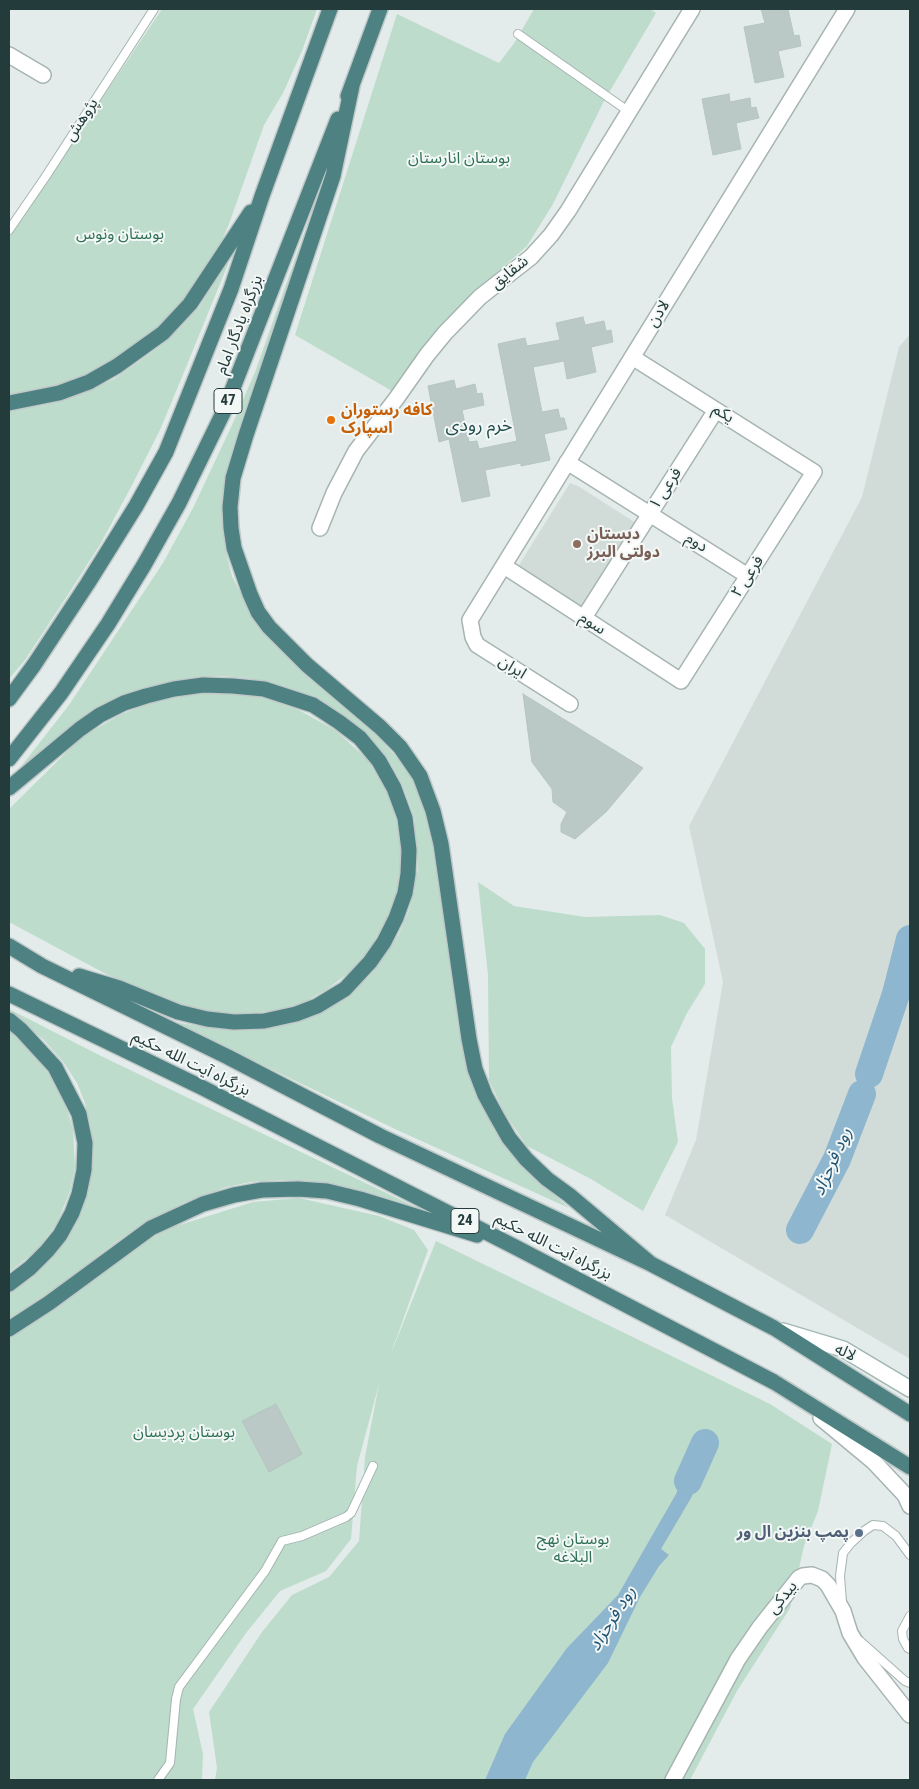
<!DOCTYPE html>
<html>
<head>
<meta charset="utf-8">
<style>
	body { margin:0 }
	#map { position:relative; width:919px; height:1789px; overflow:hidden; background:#e3ecea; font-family:"Roboto Condensed",sans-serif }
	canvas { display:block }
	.frame { position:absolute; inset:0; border:10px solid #233c3b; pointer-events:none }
</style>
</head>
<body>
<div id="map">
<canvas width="919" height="1789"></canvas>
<div class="frame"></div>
</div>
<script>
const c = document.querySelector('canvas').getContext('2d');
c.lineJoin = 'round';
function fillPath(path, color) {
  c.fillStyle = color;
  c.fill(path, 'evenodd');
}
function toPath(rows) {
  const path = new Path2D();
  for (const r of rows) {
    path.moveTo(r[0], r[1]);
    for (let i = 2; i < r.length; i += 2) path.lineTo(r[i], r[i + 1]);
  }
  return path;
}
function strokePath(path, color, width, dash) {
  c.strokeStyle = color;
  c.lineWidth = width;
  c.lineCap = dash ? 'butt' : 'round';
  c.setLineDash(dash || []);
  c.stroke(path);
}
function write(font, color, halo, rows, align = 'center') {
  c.font = font + ' "Roboto Condensed","Noto Sans Arabic",sans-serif';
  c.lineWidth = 4;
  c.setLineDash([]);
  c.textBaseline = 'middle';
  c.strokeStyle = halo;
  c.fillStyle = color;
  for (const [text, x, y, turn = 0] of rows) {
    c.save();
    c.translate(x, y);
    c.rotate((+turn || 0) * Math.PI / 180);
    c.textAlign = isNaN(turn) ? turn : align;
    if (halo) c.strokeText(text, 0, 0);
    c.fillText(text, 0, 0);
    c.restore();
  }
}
const built = toPath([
	[910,334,910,1359,665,1215,696,1140,723,982,689,826,862,497,899,347],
	[570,483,578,486,636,523,581,609,522,571,519,565]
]);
const green = toPath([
	[162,9,317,9,302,51,283,93,264,125,229,224,218,249,197,285,166,322,102,368,67,383,9,396,9,237],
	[534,9,650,9,656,13,604,101,553,204,527,246,465,301,436,330,392,391,295,335,397,14,499,63,515,42],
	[335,146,224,500,223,523,226,552,232,576,242,596,280,649,377,735,403,765,414,782,430,830,465,1057,475,1092,493,1127,510,1151,541,1183,569,1208,395,1129,174,1022,211,1028,243,1029,263,1029,294,1023,325,1010,357,988,372,973,399,934,409,910,418,870,414,816,403,786,388,759,371,738,360,727,329,705,312,697,268,682,247,678,221,676,195,677,139,689,103,705,67,729,16,773,69,705,163,563,193,508,233,423,255,372],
	[235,247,182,377,160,430,131,487,101,543,69,593,25,660,9,679,9,411,45,405,80,394,114,379,140,361,159,347,182,326,200,306],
	[205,693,231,693,265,698,297,709,335,730,367,759,390,796,403,847,397,891,384,925,367,952,351,971,326,990,302,1003,281,1009,255,1013,230,1014,189,1008,169,1002,106,974,9,922,9,809,82,737,118,716,150,702],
	[478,882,514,906,585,917,660,915,684,923,705,949,705,984,687,1013,671,1047,672,1098,678,1142,643,1211,591,1179,527,1146,505,1114,489,1080,488,975],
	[9,1009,103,1057,428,1213,368,1193,314,1181,282,1180,251,1182,226,1187,183,1203,141,1225,116,1242,63,1283,9,1319,9,1293,29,1280,44,1265,58,1249,73,1227,82,1208,89,1184,92,1163,91,1127,85,1103,77,1083,64,1063,43,1039,9,1012],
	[9,1031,35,1055,62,1093,73,1129,75,1168,70,1191,57,1223,37,1250,9,1272],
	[299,1198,379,1216,414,1230,428,1250,390,1356,436,1241,770,1404,832,1444,818,1511,804,1546,790,1608,737,1691,690,1780,215,1780,217,1768,209,1712,262,1632,292,1595,329,1577,359,1541,365,1457,379,1384,357,1466,351,1539,326,1571,280,1591,246,1633,193,1709,203,1754,202,1780,9,1780,9,1338,136,1247,170,1228,253,1202]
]);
const water = toPath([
	[696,1444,714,1450,691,1498,661,1549,669,1555,659,1566,640,1597,608,1663,533,1762,525,1780,485,1780,505,1734,567,1648,618,1595,676,1494]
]);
const river = toPath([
	[869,1074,896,994,910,939],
	[800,1230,837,1159,862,1094],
	[688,1481,705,1443]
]);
const building = toPath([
	[761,9,788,9,794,36,799,35,801,46,778,51,784,77,755,83,744,27,765,23,761,9],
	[729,94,730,102,750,98,751,108,756,107,759,118,736,123,741,149,713,155,702,99,729,94],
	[583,317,585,325,604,321,606,331,611,330,613,342,591,347,596,372,567,379,564,361,533,367,542,412,558,409,560,418,564,418,567,429,544,434,550,460,521,466,521,463,485,470,490,496,462,502,449,439,439,442,428,386,454,380,456,389,475,384,477,394,482,393,484,405,462,410,469,442,477,441,479,449,517,441,498,344,525,338,527,346,560,340,556,323,583,317],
	[523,694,643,768,606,812,575,839,561,832,561,824,567,812,553,802,552,789,532,762,523,694],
	[276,1404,302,1454,269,1472,242,1421,276,1404]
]);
const service = toPath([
	[518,34,628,111],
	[9,230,46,176,154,9],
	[842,1602,840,1576,843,1553,851,1543,864,1531,873,1525,883,1526,896,1536,910,1555],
	[910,1616,902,1631,903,1639,908,1648,910,1649],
	[860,1641,905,1681,910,1683],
	[158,1780,170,1763,176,1699,179,1687,265,1571,282,1541,302,1536,346,1517,351,1513,373,1466]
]);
const minor = toPath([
	[9,55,43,75],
	[567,462,748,576],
	[320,528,334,493,356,451,396,399,427,355,445,333,480,297,531,257,551,235,568,211,692,9],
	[504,566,681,681,814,472,632,357],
	[583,619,716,410],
	[570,704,477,645,473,637,470,620,847,9],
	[821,1418,874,1462,905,1495,910,1506],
	[673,1780,738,1659,760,1627,799,1578,803,1576,812,1575,822,1579,828,1585,843,1611,850,1633,865,1658,910,1715]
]);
const secondary = toPath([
	[783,1331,843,1349,910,1389]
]);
const trunk = toPath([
	[352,86,333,176,246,435,233,478,230,507,231,528,234,548,250,594,258,612,269,627,307,665,380,727,400,747,420,776,433,811,441,844,469,1039,475,1069,485,1095,497,1117,509,1138,526,1159,547,1179,569,1195,651,1264],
	[348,96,380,9],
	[9,403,59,393,89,382,117,366,163,333,190,304,251,212],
	[9,699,34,665,88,583,136,506,166,452,231,289,262,196,330,9],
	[9,759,61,693,108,624,144,565,179,503,224,411,338,119],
	[9,788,80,729,100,715,124,703,146,696,174,689,203,685,233,686,264,689,313,705,339,722,360,738,379,761,394,788,405,818,409,850,408,874,405,893,396,918,384,942,370,962,345,989,317,1006,296,1014,264,1021,234,1022,207,1019,178,1012,119,988,79,976],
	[9,946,42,966,228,1057,380,1136,651,1264,774,1328,910,1414],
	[9,994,201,1087,517,1248,774,1382,910,1467],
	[9,1020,21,1030,55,1067,79,1114,85,1143,84,1170,79,1194,72,1213,60,1235,47,1251,30,1268,9,1284],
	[9,1329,49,1303,151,1228,203,1204,234,1195,262,1190,298,1189,327,1191,360,1199,477,1235]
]);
const markers = [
	[331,420,5,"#e8710a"],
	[577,544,5,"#8d6e63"],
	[859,1533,5,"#5c6f8a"]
];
const shields = [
	[228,401,28],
	[465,1221,28]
];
const shieldNames = [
	["47",228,401],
	["24",465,1221]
];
const streetNames = [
	["پژوهش",82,120,-57],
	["شقایق",510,273,-39],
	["لادن",659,314,-58],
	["بزرگراه یادگار امام",240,325,-69],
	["یکم",723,414,32],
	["فرعی ۱",666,489,-57],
	["دوم",696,543,32],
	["فرعی ۲",748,577,-57],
	["سوم",592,624,33],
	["ایران",512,668,32],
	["بزرگراه آیت الله حکیم",191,1064,26],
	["بزرگراه آیت الله حکیم",553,1247,27],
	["لاله",845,1353,25],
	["بیدکی",783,1598,-51]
];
const parkNames = [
	["بوستان انارستان",459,159],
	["بوستان ونوس",120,235],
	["بوستان پردیسان",184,1433],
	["بوستان نهج",573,1540],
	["البلاغه",573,1558]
];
const foodNames = [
	["کافه رستوران",341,411],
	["اسپارک",341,429]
];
const educationNames = [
	["دبستان",587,535],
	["دولتی البرز",587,553]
];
const serviceNames = [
	["پمپ بنزین ال ور",849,1533]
];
const neighbourhoodNames = [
	["خرم رودی",479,426]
];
const waterNames = [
	["رود فرحزاد",833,1162,-66],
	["رود فرحزاد",613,1619,-58]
];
fillPath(built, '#d1dcd9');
fillPath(green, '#bddccc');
fillPath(water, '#8eb6ce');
strokePath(river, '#8eb6ce', 28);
fillPath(building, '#bbc9c6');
strokePath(building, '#b5c5c2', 1);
strokePath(service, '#a6b4b2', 10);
strokePath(minor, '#a6b4b2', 18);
strokePath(secondary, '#a1b7b4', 18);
strokePath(trunk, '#c1c8c8', 18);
strokePath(service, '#fff', 8);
strokePath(minor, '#fff', 15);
strokePath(secondary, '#fff', 15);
strokePath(trunk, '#4e8282', 15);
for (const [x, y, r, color] of markers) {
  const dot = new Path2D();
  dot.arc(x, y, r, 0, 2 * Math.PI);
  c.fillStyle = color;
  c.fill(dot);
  strokePath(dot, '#f3f8f7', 2);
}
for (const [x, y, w] of shields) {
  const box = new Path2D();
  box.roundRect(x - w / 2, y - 12.5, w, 25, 4);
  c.fillStyle = '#f3f8f7';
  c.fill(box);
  strokePath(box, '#233c3b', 1);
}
write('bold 15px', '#233c3b', null, shieldNames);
write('16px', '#233c3b', '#f3f8f7', streetNames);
write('16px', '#307157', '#f3f8f7', parkNames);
write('bold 16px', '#c56008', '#f3f8f7', foodNames, 'left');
write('bold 16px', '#785e54', '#f3f8f7', educationNames, 'left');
write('bold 16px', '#4e5e75', '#f3f8f7', serviceNames, 'right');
write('18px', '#204d4c', '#f3f8f7', neighbourhoodNames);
write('italic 18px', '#215475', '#f3f8f7', waterNames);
</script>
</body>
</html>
